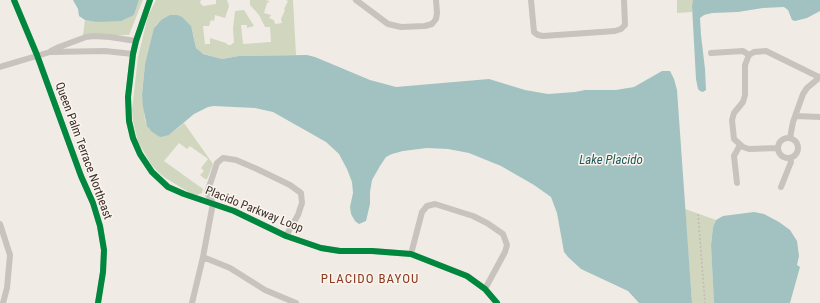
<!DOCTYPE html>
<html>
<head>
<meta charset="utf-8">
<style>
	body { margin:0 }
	canvas { display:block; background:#f0ebe5 }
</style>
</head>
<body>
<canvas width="820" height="303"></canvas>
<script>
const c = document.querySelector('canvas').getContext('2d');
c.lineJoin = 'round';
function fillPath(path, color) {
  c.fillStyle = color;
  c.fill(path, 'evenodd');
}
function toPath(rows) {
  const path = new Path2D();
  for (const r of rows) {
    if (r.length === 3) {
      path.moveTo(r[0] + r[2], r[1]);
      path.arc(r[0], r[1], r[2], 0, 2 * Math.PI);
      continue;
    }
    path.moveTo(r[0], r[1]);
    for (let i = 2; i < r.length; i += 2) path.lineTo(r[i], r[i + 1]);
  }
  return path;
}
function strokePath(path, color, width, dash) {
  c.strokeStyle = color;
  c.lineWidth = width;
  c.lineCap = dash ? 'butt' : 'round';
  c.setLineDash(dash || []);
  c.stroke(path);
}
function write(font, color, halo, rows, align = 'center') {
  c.font = font + ' "Roboto Condensed",sans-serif';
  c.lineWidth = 3;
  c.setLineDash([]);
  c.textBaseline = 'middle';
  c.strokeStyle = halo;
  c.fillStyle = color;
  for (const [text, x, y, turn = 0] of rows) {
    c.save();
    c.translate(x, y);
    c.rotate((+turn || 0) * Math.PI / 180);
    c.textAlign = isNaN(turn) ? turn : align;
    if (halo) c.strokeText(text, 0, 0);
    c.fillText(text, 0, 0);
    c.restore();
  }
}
const green = toPath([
	[139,0,143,0,129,35,83,35,85,20,96,22,134,15],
	[156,0,201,0,200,3,203,6,216,4,216,0,227,0,229,6,225,18,215,15,214,21,211,20,209,26,203,26,205,44,210,44,210,38,226,43,228,45,231,45,234,42,233,29,235,11,244,10,254,26,247,28,247,25,241,25,243,44,271,42,270,27,265,27,259,15,250,5,250,0,265,0,270,1,267,3,264,13,271,15,269,18,274,20,275,24,282,23,281,19,285,10,284,9,288,1,286,0,293,0,296,55,239,56,222,59,200,53,196,48,193,34,161,20,155,26,145,64,142,93,145,120,149,129,158,136,169,135,184,123,213,164,207,179,205,179,200,175,204,171,201,168,208,159,190,146,187,149,179,143,164,161,203,189,202,193,197,195,190,193,164,177,157,171,151,164,138,142,133,121,132,110,138,57,148,16],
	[677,0,693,0,692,12,677,13],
	[685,209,716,220,713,227,711,244,714,303,692,303]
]);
const water = toPath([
	[73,0,139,0,134,15,121,21,96,22,85,20,79,16,78,9],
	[693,0,820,0,820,11,807,18,795,21,792,20,788,10,784,7,763,8,738,12,712,13,704,15,700,18,701,35,705,69,706,90,703,92,700,91,698,89,696,79,692,6],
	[170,15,177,15,182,17,191,26,196,48,203,54,222,59,239,56,307,55,315,57,370,80,396,87,489,79,525,90,548,94,575,92,585,90,616,90,634,87,662,71,670,71,674,79,677,90,692,303,639,303,628,291,581,269,568,257,564,252,557,213,551,197,534,185,501,166,469,153,448,149,427,148,403,151,392,154,386,157,380,166,372,180,370,192,370,204,366,221,359,224,355,221,351,214,350,207,353,193,352,182,347,169,339,154,326,142,273,112,255,108,214,106,208,107,194,114,169,135,161,137,158,136,151,131,147,126,143,107,142,95,145,64,154,28,161,20],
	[754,212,764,214,779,222,790,230,797,241,799,256,797,265,800,267,790,303,714,303,711,245,713,227,716,220,723,216]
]);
const path = toPath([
	[698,214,705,303]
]);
const minor = toPath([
	[14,0,37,55,81,176,93,203,100,226,104,250,103,272,98,303],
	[150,0,136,41,133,54,128,97,129,121,133,138,140,154,152,172,168,187,184,194,234,211,286,236,321,248,340,251,372,251,411,254,467,276,485,289,497,303],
	[356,0,388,24,401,27,425,26,432,24,436,19,437,13,436,0],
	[531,0,534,32,538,35,543,36,615,31,621,29,625,25,624,0],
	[51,51,59,47,86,37,94,36,110,37,136,41],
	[711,53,743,51,749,55],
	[0,67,50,52,105,51,133,54],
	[796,116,820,117],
	[788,148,10],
	[790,138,793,122,803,94,807,88,820,77],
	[778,148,749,149,743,147,734,139,732,120,734,113,743,102,745,95,745,65,749,55,754,52,766,51,819,77],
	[737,183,734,156,740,145],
	[781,187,791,162,790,158],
	[0,224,10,255,7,288,3,303],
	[411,254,422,212,427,206,435,204,473,216,487,223,503,234,507,245,505,252,485,289],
	[203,257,230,268,265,290,296,303],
	[192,303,203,257,213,203,207,193,217,163,223,158,236,160,257,169,290,185,301,193,302,203,298,215,286,236]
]);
const cycleway = toPath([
	[14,0,37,55,81,176,93,203,100,226,104,250,103,272,98,303],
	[150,0,136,41,133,54,128,97,129,121,133,138,140,154,152,172,168,187,184,194,234,211,286,236,321,248,340,251,372,251,411,254,467,276,485,289,497,303]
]);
const streetNames = [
	["Queen Palm Terrace Northeast",83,151,70],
	["Placido Parkway Loop",254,210,22]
];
const waterNames = [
	["Lake Placido",611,161]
];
const neighbourhoodNames = [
	["PLACIDO BAYOU",370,280]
];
fillPath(green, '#d1d6bf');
fillPath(water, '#a1c2c1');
strokePath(path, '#c2bbb6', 1.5, [2, 2]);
strokePath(minor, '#c9c3be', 6);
strokePath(cycleway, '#00873e', 6);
write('12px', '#3b302b', '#fbf5ee', streetNames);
write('italic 13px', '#1f5a5e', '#fbf5ee', waterNames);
c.letterSpacing = '1px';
write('13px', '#8c3b22', '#fbf5ee', neighbourhoodNames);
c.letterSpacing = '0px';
</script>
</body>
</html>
